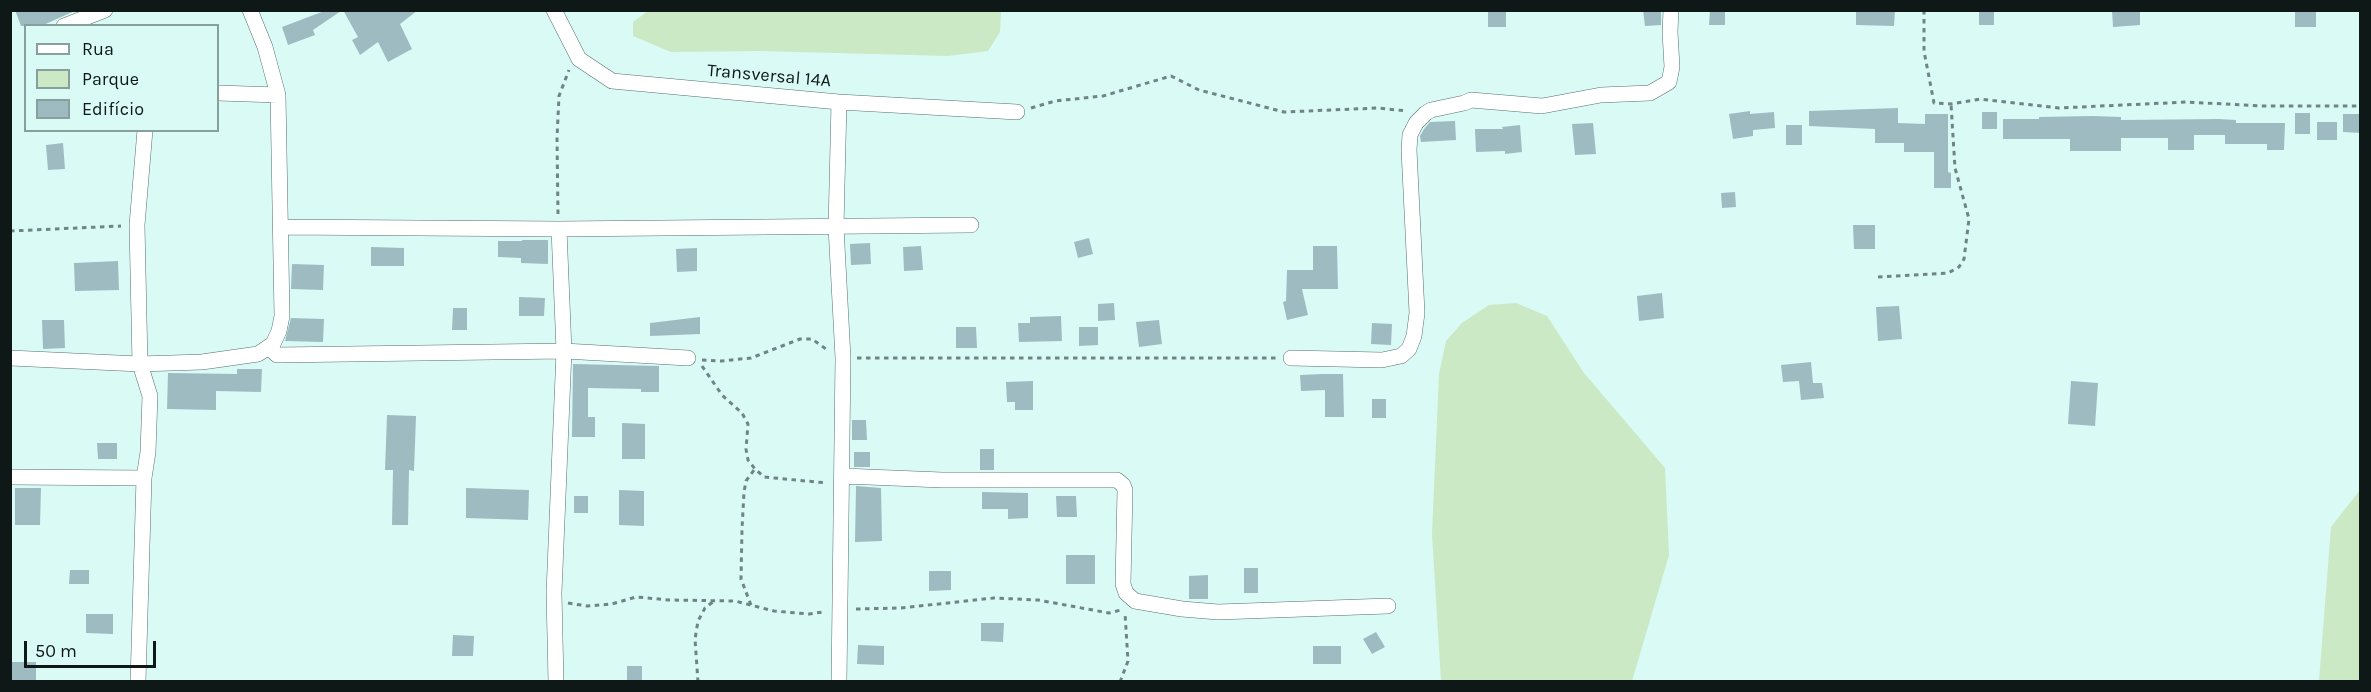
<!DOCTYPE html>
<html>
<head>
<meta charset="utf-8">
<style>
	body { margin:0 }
	#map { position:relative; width:2371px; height:692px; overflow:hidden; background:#dafaf6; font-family:Karla,sans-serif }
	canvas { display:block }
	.frame { position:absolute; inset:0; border:12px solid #0d1817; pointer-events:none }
	.legend { position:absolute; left:24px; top:24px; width:195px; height:108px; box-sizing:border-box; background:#dafaf6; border:2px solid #88a09d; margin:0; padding:8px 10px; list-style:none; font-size:18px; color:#0d1817 }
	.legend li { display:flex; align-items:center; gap:12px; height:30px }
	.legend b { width:30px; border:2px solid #88a09d }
	.scale { position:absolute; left:24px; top:641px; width:132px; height:27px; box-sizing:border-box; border:3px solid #0d1817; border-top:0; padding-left:8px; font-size:18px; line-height:21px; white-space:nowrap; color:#0d1817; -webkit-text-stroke:4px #dafaf6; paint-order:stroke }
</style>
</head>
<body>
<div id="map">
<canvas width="2371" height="692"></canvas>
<div class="frame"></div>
<ul class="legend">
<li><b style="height:8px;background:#fff"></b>Rua</li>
<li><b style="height:16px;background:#cae9c4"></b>Parque</li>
<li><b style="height:16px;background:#9ebbc1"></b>Edifício</li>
</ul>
<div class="scale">50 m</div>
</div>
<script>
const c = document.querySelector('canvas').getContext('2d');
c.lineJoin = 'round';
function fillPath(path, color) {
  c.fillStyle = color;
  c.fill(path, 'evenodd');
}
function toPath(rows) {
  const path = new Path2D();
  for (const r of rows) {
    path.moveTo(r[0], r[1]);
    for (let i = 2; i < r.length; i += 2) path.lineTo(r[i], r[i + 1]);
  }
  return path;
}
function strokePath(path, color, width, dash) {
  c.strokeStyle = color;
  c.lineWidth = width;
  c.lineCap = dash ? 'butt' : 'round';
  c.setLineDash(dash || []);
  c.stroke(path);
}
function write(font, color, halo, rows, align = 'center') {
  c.font = font + ' Karla,sans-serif';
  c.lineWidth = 4.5;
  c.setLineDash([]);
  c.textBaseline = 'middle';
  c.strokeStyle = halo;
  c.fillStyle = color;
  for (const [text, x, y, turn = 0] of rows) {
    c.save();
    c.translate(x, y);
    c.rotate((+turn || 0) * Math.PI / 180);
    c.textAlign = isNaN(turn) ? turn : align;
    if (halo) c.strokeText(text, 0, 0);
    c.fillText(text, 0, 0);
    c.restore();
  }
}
const green = toPath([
	[648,11,654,10,1004,11,1001,12,1000,32,988,51,948,56,760,51,671,52,633,36,633,22],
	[1516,303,1547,316,1584,373,1665,468,1669,555,1632,681,1441,681,1432,534,1439,374,1446,341,1462,323,1489,305],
	[2360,490,2360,681,2319,681,2331,527]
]);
const building = toPath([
	[15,10,77,10,41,26,21,26],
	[327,10,341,11,313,30,315,35,288,45,282,27],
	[343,10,418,10,400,24,412,49,388,62,378,42,360,55,352,40,358,37],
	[1488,10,1506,10,1506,27,1488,27],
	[1643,10,1661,10,1661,25,1645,26],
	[1710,10,1725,10,1725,25,1709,25],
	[1856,10,1895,10,1894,26,1856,25],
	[1979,10,1994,10,1994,25,1979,25],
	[2112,10,2140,10,2140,25,2113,27],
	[2295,10,2316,10,2316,27,2295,27],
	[1898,108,1898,123,1925,124,1925,114,1948,114,1948,172,1951,173,1951,188,1934,188,1934,152,1904,152,1904,143,1875,143,1875,129,1809,126,1809,111],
	[1750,111,1750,114,1774,112,1775,128,1753,130,1753,136,1733,139,1729,114],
	[1982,112,1997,112,1997,129,1982,129],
	[2295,113,2310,113,2310,134,2295,134],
	[2343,114,2361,114,2361,133,2343,132],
	[2093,116,2121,117,2121,120,2219,119,2236,120,2236,123,2285,123,2284,150,2267,150,2267,144,2225,144,2225,135,2194,135,2194,150,2168,150,2168,138,2121,138,2121,151,2070,151,2070,139,2003,139,2003,119,2039,119,2039,117],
	[1455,121,1456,140,1421,142,1420,136,1424,129,1430,122],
	[2317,122,2337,122,2337,140,2317,140],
	[1593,123,1596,154,1575,155,1572,124],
	[1520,125,1522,152,1505,154,1505,151,1476,152,1475,129,1503,129,1502,127],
	[1786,125,1802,125,1802,145,1786,145],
	[63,143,65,169,48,170,46,145],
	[1735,192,1736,207,1722,208,1721,193],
	[1853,225,1875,225,1875,249,1854,249],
	[1089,238,1093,254,1078,258,1074,242],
	[522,240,548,240,548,264,521,263,521,258,498,257,498,241,522,241],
	[870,243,871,264,851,265,850,244],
	[921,246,923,270,904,271,903,247],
	[1313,246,1337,246,1338,289,1302,289,1308,315,1287,320,1283,302,1286,301,1287,270,1313,270],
	[371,247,404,248,404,266,371,266],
	[697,248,697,271,677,272,676,249],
	[118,261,119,290,75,291,74,263],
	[292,264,324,265,323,290,291,289],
	[1662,293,1664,318,1639,321,1637,296],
	[519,297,545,298,544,316,519,316],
	[1114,303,1115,320,1098,321,1098,304],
	[1899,306,1902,339,1878,341,1876,307],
	[453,308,467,308,467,330,452,330],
	[1061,316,1062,341,1019,342,1018,323,1030,323,1030,317],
	[700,317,700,334,650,336,650,323],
	[291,318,324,319,323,342,285,341],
	[42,320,64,320,65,348,43,349],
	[1159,320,1162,344,1139,347,1136,322],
	[1372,323,1392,324,1391,345,1371,344],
	[956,327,976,327,977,348,956,348],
	[1079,327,1098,327,1098,345,1079,346],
	[1811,362,1813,383,1822,383,1824,398,1801,400,1799,381,1783,382,1781,365],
	[573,364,659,366,659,392,641,392,641,389,588,388,588,417,595,417,595,437,572,437],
	[237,369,262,369,261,392,216,391,216,410,167,409,168,373,237,374],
	[1322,374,1343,374,1344,417,1325,417,1325,390,1301,391,1300,375],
	[1033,381,1033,410,1015,410,1015,402,1007,402,1006,382],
	[2071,381,2098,383,2095,426,2068,424],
	[1372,399,1386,399,1386,418,1372,418],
	[387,415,416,416,414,471,409,470,408,525,392,525,393,470,385,470],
	[852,420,866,420,867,440,852,440],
	[622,423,645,424,645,459,622,459],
	[97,443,117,443,117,459,98,459],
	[980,449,994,449,994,470,980,470],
	[854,452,870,452,870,467,854,467],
	[856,486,881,488,882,541,855,542],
	[15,488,41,488,40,525,15,525],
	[466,488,529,490,528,520,466,518],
	[619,490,644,491,644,526,619,525],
	[982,492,1028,493,1028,518,1008,519,1008,509,982,509],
	[574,496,588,496,588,513,574,513],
	[1056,496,1076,496,1077,517,1057,517],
	[1066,555,1095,555,1095,584,1066,584],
	[1244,568,1258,568,1258,593,1244,593],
	[70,570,89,570,89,584,69,584],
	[929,571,951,571,951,590,929,591],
	[1208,575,1208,599,1189,599,1189,576],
	[86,614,113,614,113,634,86,633],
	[981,623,1004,623,1003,642,981,641],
	[1376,632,1385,647,1372,654,1363,639],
	[453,635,474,636,473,656,452,656],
	[858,645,884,646,884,665,857,664],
	[1313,646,1341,646,1341,664,1313,664],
	[10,662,36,662,36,681,10,681],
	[627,666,642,666,642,681,627,681]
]);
const path = toPath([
	[1924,10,1924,51,1934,103,1951,104,1980,99,2059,108,2187,102,2261,106,2360,106],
	[1031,108,1055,101,1103,96,1171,76,1199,90,1284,112,1378,108,1407,111],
	[558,214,557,138,559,96,569,70],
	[10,231,121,226],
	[1878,277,1948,273,1959,267,1964,259,1969,219,1955,168,1951,104],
	[857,358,1277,358],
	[702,360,721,361,751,358,800,339,812,339,826,349],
	[702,366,722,395,742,413,748,424,746,449,748,460,755,469,764,477,827,483],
	[568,603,587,606,612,604,636,597,648,598,669,600,735,601,774,611,809,614,823,612],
	[751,605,741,579,742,529,744,492,746,481,754,470],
	[856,609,901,608,994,598,1038,600,1109,613,1121,610],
	[698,682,695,639,698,621,705,608,714,601],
	[1120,682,1128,661,1125,613]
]);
const street = toPath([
	[554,10,579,59,612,81,839,102,1017,112],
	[64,26,105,10],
	[218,93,278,95],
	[839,102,836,227,843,358,839,682],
	[280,227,559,229,971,225],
	[268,347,277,355,564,351,688,358],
	[10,358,140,364,202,362,258,354,273,344,279,331,282,316,278,95,265,47,250,10],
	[1291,358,1382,360,1401,356,1409,349,1414,336,1417,313,1409,150,1410,135,1416,123,1426,113,1431,110,1464,103,1471,100,1542,106,1601,95,1650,93,1669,82,1672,67,1670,32,1671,10],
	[843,476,942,480,1117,480,1123,485,1125,490,1123,584,1126,593,1135,601,1182,609,1218,612,1388,606],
	[10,477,144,478],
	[138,682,144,478,148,452,150,396,140,364,137,225,145,130],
	[556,682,554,593,564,351,559,229]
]);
const streetNames = [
	["Transversal 14A",769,76,5]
];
fillPath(green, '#cae9c4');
fillPath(building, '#9ebbc1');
strokePath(street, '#54706d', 16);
strokePath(path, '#708583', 3, [4.5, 4.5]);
strokePath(street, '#fff', 15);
write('18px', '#0d1817', '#dafaf6', streetNames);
</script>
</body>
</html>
